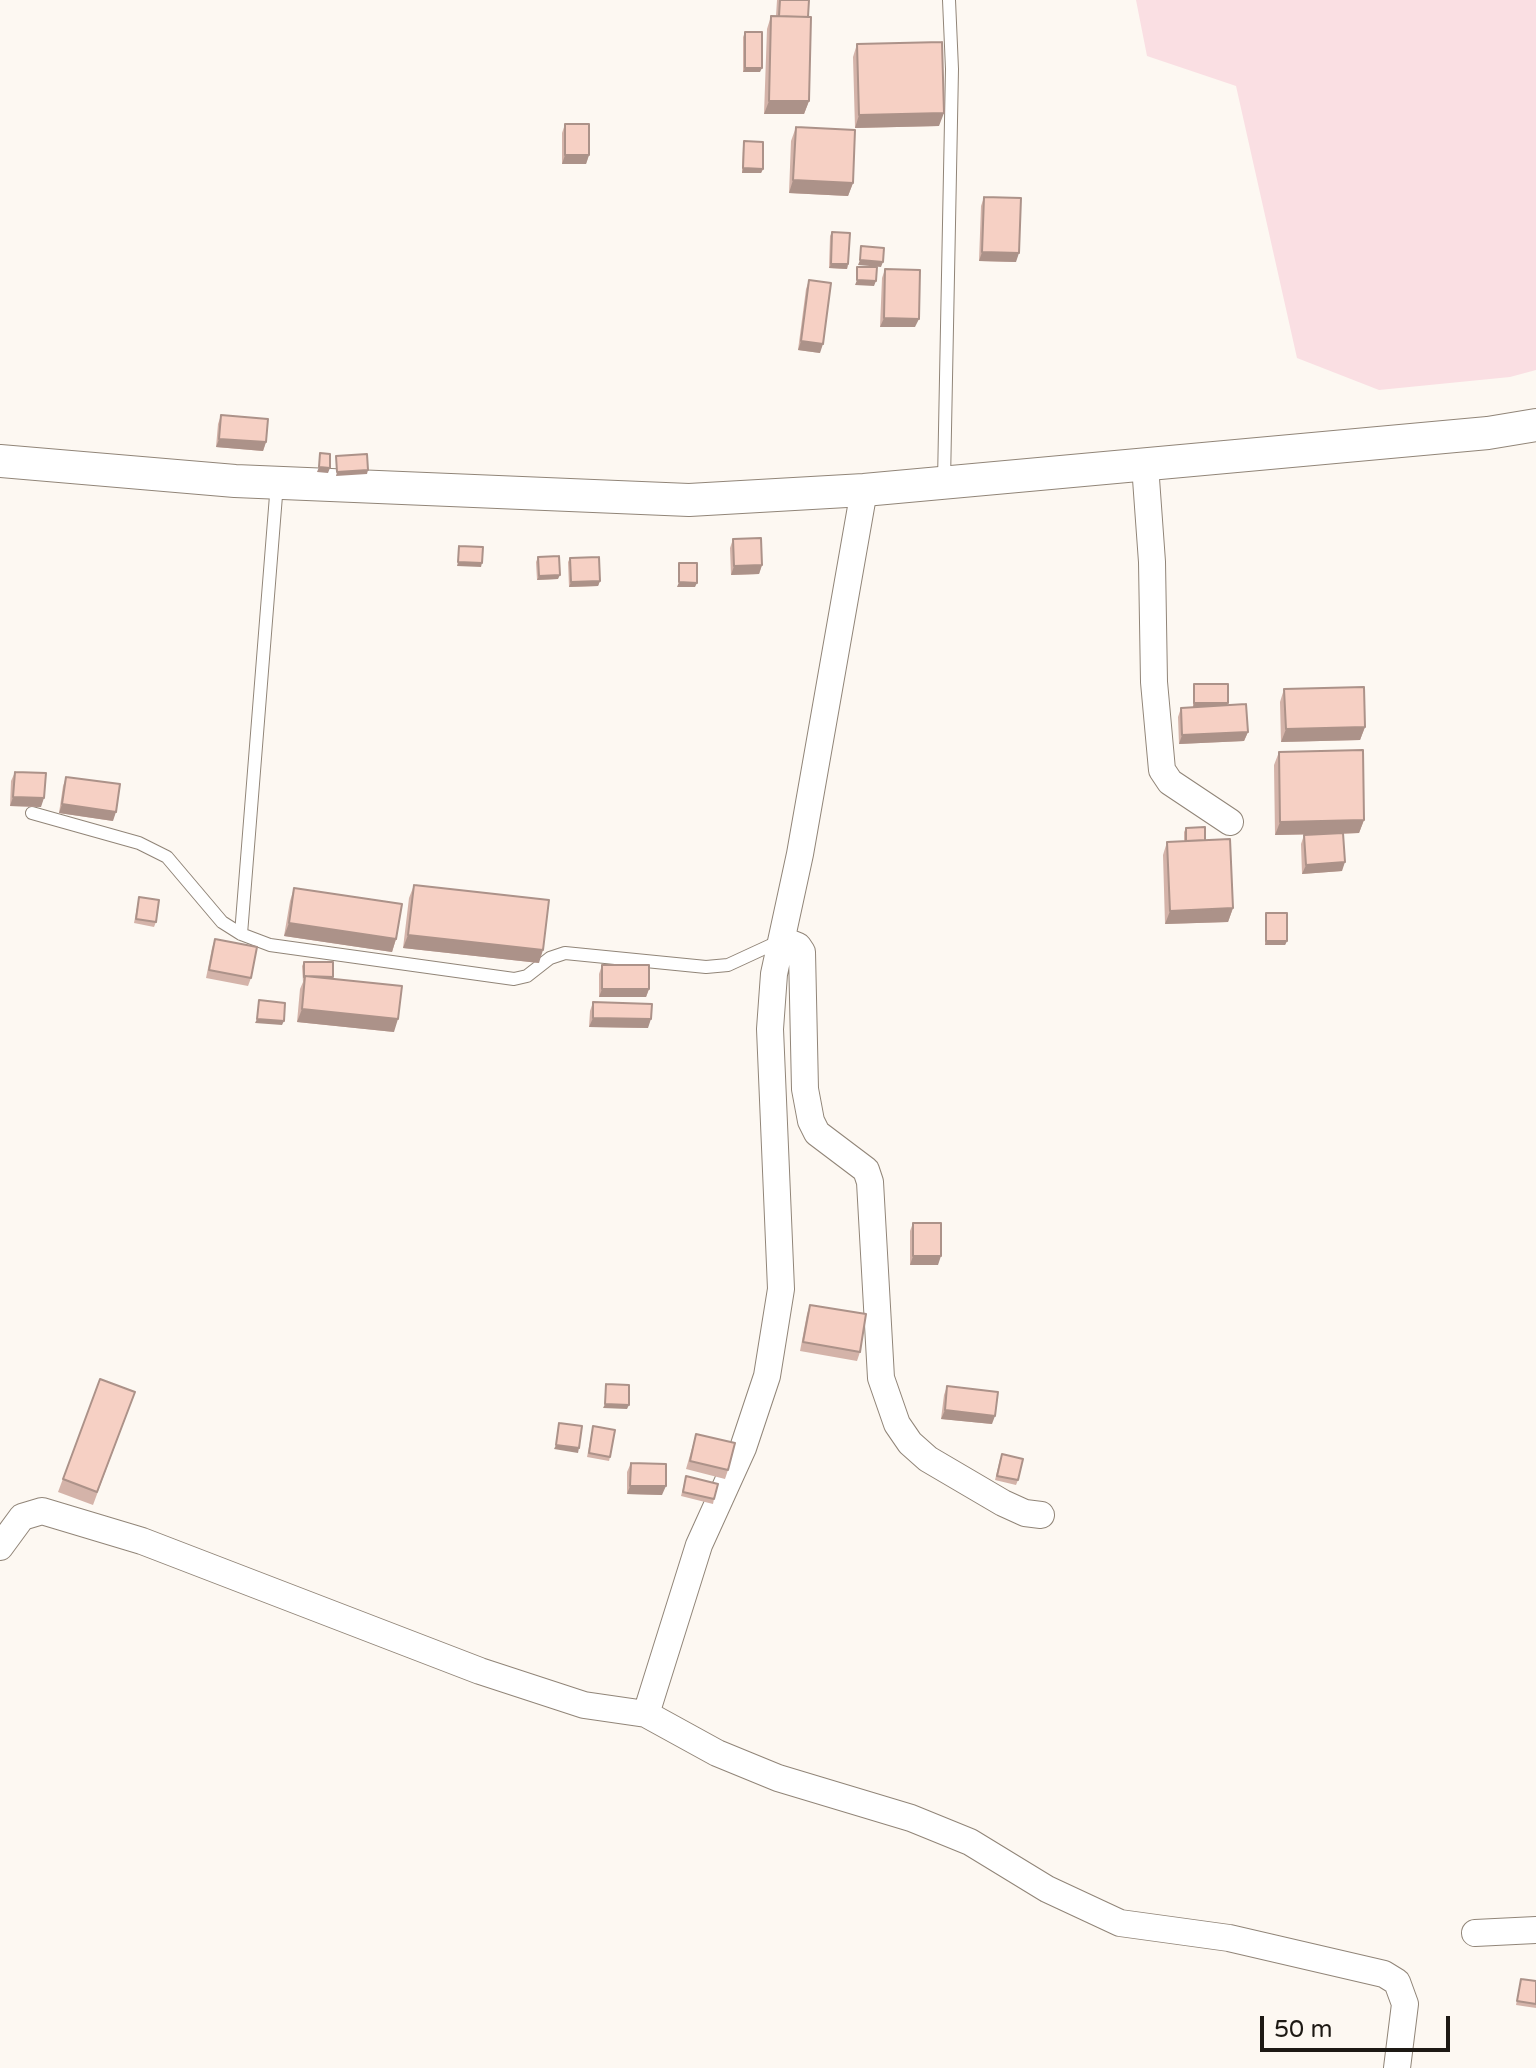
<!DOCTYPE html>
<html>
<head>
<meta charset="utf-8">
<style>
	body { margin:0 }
	#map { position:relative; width:1536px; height:2068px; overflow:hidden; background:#fdf8f2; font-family:"Varela Round",sans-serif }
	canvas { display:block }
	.scale { position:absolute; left:1260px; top:2016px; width:190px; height:36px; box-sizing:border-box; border:4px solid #1d1914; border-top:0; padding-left:10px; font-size:24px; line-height:28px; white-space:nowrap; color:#1d1914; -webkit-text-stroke:6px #fdf8f2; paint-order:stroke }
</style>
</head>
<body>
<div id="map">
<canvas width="1536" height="2068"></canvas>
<div class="scale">50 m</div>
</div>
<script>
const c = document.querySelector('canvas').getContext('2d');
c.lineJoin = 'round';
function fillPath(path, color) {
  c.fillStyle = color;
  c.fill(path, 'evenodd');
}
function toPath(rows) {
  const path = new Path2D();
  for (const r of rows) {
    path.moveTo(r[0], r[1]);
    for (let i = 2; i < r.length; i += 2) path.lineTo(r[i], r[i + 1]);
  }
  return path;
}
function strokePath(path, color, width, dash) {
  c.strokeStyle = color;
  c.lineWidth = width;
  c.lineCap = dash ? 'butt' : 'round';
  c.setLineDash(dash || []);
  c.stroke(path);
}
const green = toPath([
	[1136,0,1536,0,1536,370,1510,377,1379,390,1297,358,1236,86,1147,56]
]);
const service = toPath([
	[944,481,952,69,949,0],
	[32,813,139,843,167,857,222,922,241,934,270,945,514,979,527,976,550,958,565,953,706,967,728,965,780,941],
	[241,934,277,483]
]);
const minor = toPath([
	[1145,465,1152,562,1154,682,1162,770,1170,782,1230,822],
	[783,940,798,946,802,952,805,1089,811,1121,817,1133,866,1170,870,1182,881,1378,897,1424,910,1443,928,1459,1003,1503,1025,1513,1041,1515],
	[0,1547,22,1517,42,1511,142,1541,480,1671,584,1705,646,1714,717,1753,778,1778,911,1818,970,1842,1047,1889,1120,1923,1229,1938,1384,1974,1397,1982,1405,2004,1397,2068],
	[646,1714,699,1545,743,1448,767,1376,781,1289,770,1029,774,974,800,854,864,490],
	[1475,1933,1536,1930]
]);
const tertiary = toPath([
	[0,461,235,481,689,500,864,490,1488,433,1536,425]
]);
const wall = toPath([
	[777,0,809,0,809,101,804,114,764,114,767,29,771,16,776,16],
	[745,32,760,72,743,72,743,37],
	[857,44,939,126,855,128,853,57],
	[565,124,589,155,586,164,562,164,562,133],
	[796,127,853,183,848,196,789,193,791,141],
	[744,141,763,169,761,173,742,173,743,146],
	[984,197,1016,262,979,261,981,206],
	[832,232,848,264,847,269,829,268,830,236],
	[885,269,915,327,880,327,882,278],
	[809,280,820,353,798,350,806,289],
	[221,415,266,442,263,451,216,447,218,424],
	[733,539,762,565,759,574,731,575,730,548],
	[538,557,558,579,537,580,536,562],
	[570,558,600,581,598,586,569,587,568,562],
	[1194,684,1228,703,1227,705,1248,732,1244,741,1179,744,1178,717,1181,708,1193,707,1193,688],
	[1284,689,1365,727,1360,740,1281,742,1280,702],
	[1279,752,1364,820,1359,833,1343,834,1342,871,1302,874,1301,844,1304,835,1334,834,1275,835,1274,765],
	[15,772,41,807,10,806,11,781],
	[66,777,113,821,59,813,63,786],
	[1186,828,1205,840,1233,908,1228,922,1165,924,1163,855,1167,842,1184,841,1184,832],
	[414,885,539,963,403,948,409,898],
	[294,888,396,939,392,952,284,936,290,901],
	[139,897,156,922,154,927,134,923],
	[1266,913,1287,941,1285,945,1265,945,1265,917],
	[215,939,251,978,248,986,206,978,212,948],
	[304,962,333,979,394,1032,297,1022,300,989,303,982,302,966],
	[602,965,649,989,646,997,599,997,599,974],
	[593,1002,648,1028,589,1027,590,1011],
	[913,1223,938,1265,910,1265,910,1231],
	[810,1305,860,1352,857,1361,800,1351,807,1314],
	[100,1379,135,1392,93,1505,58,1492],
	[947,1386,992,1424,941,1419,944,1395],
	[593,1426,610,1457,609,1461,587,1457],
	[696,1434,728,1470,725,1479,686,1469],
	[1000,1459,1018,1480,1016,1485,995,1480],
	[631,1463,662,1495,627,1494,627,1472],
	[686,1476,714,1499,713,1504,681,1496],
	[1521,1979,1536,1981,1536,2008,1516,2005]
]);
const shadedWall = toPath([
	[745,68,762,68,760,72,743,72],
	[769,101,809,101,804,114,764,114],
	[944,113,939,126,855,128,859,115],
	[565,155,589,155,586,164,562,164],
	[743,168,763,169,761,173,742,173],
	[793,180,853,183,848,196,789,193],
	[982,252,1019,253,1016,262,979,261],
	[860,260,883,262,881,267,858,265],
	[831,264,848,264,847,269,829,268],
	[857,280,876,281,874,286,855,285],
	[884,318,919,319,915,327,880,327],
	[801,341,823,344,820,353,798,350],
	[219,439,266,442,263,451,216,447],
	[319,467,330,468,328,473,317,472],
	[368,470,367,474,336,476,337,472],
	[458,562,482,563,481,567,457,566],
	[762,565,759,574,731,575,734,566],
	[560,575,558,579,537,580,539,576],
	[600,581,598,586,569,587,571,582],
	[679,582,697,583,695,587,677,587],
	[1194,703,1228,703,1226,708,1193,708],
	[1365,727,1360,740,1281,742,1286,729],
	[1248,732,1244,741,1179,744,1182,735],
	[13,797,44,798,41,807,10,806],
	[62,804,116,812,113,821,59,813],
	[1364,820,1359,833,1275,835,1280,822],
	[1345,862,1342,871,1302,874,1306,865],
	[1233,908,1228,922,1165,924,1170,911],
	[289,923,396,939,392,952,284,936],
	[408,935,543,950,539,963,403,948],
	[1266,941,1287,941,1285,945,1265,945],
	[602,989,649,989,646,997,599,997],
	[302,1009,398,1019,394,1032,297,1022],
	[593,1018,651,1019,648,1028,589,1027],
	[257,1019,284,1021,282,1025,255,1023],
	[913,1256,941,1256,938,1265,910,1265],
	[605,1404,629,1405,627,1409,603,1408],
	[945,1410,995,1416,992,1424,941,1419],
	[556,1445,579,1448,578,1453,554,1449],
	[630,1486,666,1486,662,1495,627,1494]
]);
const building = toPath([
	[780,0,809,0,808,17,779,16,780,0],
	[771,16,811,17,809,101,769,101,771,16],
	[745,32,762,32,762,68,745,68,745,32],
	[942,42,944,113,859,115,857,44,942,42],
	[565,124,589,124,589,155,565,155,565,124],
	[796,127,855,130,853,183,793,180,796,127],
	[744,141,763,142,763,169,743,168,744,141],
	[984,197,1021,198,1019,253,982,252,984,197],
	[832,232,850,233,848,264,831,264,832,232],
	[861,246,884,248,883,262,860,260,861,246],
	[857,267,877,267,876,281,857,280,857,267],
	[885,269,920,270,919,319,884,318,885,269],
	[809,280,831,283,823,344,801,341,809,280],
	[221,415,268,419,266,442,219,439,221,415],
	[320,453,330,454,330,468,319,467,320,453],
	[367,454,368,470,337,472,336,456,367,454],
	[761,538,762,565,734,566,733,539,761,538],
	[459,546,483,547,482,563,458,562,459,546],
	[559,556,560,575,539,576,538,557,559,556],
	[599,557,600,581,571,582,570,558,599,557],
	[679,563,697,563,697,583,679,582,679,563],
	[1194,684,1228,684,1228,703,1194,703,1194,684],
	[1364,687,1365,727,1286,729,1284,689,1364,687],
	[1246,704,1248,732,1182,735,1181,708,1246,704],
	[1363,750,1364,820,1280,822,1279,752,1363,750],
	[15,772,46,773,44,798,13,797,15,772],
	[66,777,120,784,116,812,62,804,66,777],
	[1205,827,1205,840,1186,841,1186,828,1205,827],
	[1343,833,1345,862,1306,865,1304,835,1343,833],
	[1230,839,1233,908,1170,911,1167,842,1230,839],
	[414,885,549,900,543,950,408,935,414,885],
	[294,888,402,904,396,939,289,923,294,888],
	[139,897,159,900,156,922,136,919,139,897],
	[1266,913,1287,913,1287,941,1266,941,1266,913],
	[215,939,257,947,251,978,209,970,215,939],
	[304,962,333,962,333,977,305,976,304,977,304,962],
	[602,965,649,965,649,989,602,989,602,965],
	[305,976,402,986,398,1019,302,1009,305,976],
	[259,1000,285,1003,284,1021,257,1019,259,1000],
	[593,1002,652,1004,651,1019,593,1018,593,1002],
	[913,1223,941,1223,941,1256,913,1256,913,1223],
	[810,1305,866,1314,860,1352,803,1342,810,1305],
	[100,1379,135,1392,97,1492,63,1479,100,1379],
	[606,1384,629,1385,629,1405,605,1404,606,1384],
	[947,1386,998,1392,995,1416,945,1410,947,1386],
	[559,1423,582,1426,579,1448,556,1445,559,1423],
	[593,1426,615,1430,610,1457,589,1453,593,1426],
	[696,1434,735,1443,728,1470,690,1461,696,1434],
	[1002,1454,1023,1459,1018,1480,997,1476,1002,1454],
	[631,1463,666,1464,666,1486,630,1486,631,1463],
	[686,1476,718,1484,714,1499,683,1492,686,1476],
	[1521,1979,1536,1981,1536,2004,1517,2001,1521,1979]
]);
fillPath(green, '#fadfe3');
strokePath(service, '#918578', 14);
strokePath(minor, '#918578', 28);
strokePath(tertiary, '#918578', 34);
strokePath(service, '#fff', 12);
strokePath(minor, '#fff', 26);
strokePath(tertiary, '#fff', 32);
fillPath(wall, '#d4b3a9');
fillPath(shadedWall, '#ac9289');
fillPath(building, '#f6d0c4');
strokePath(building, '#ac9289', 2);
</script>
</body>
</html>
